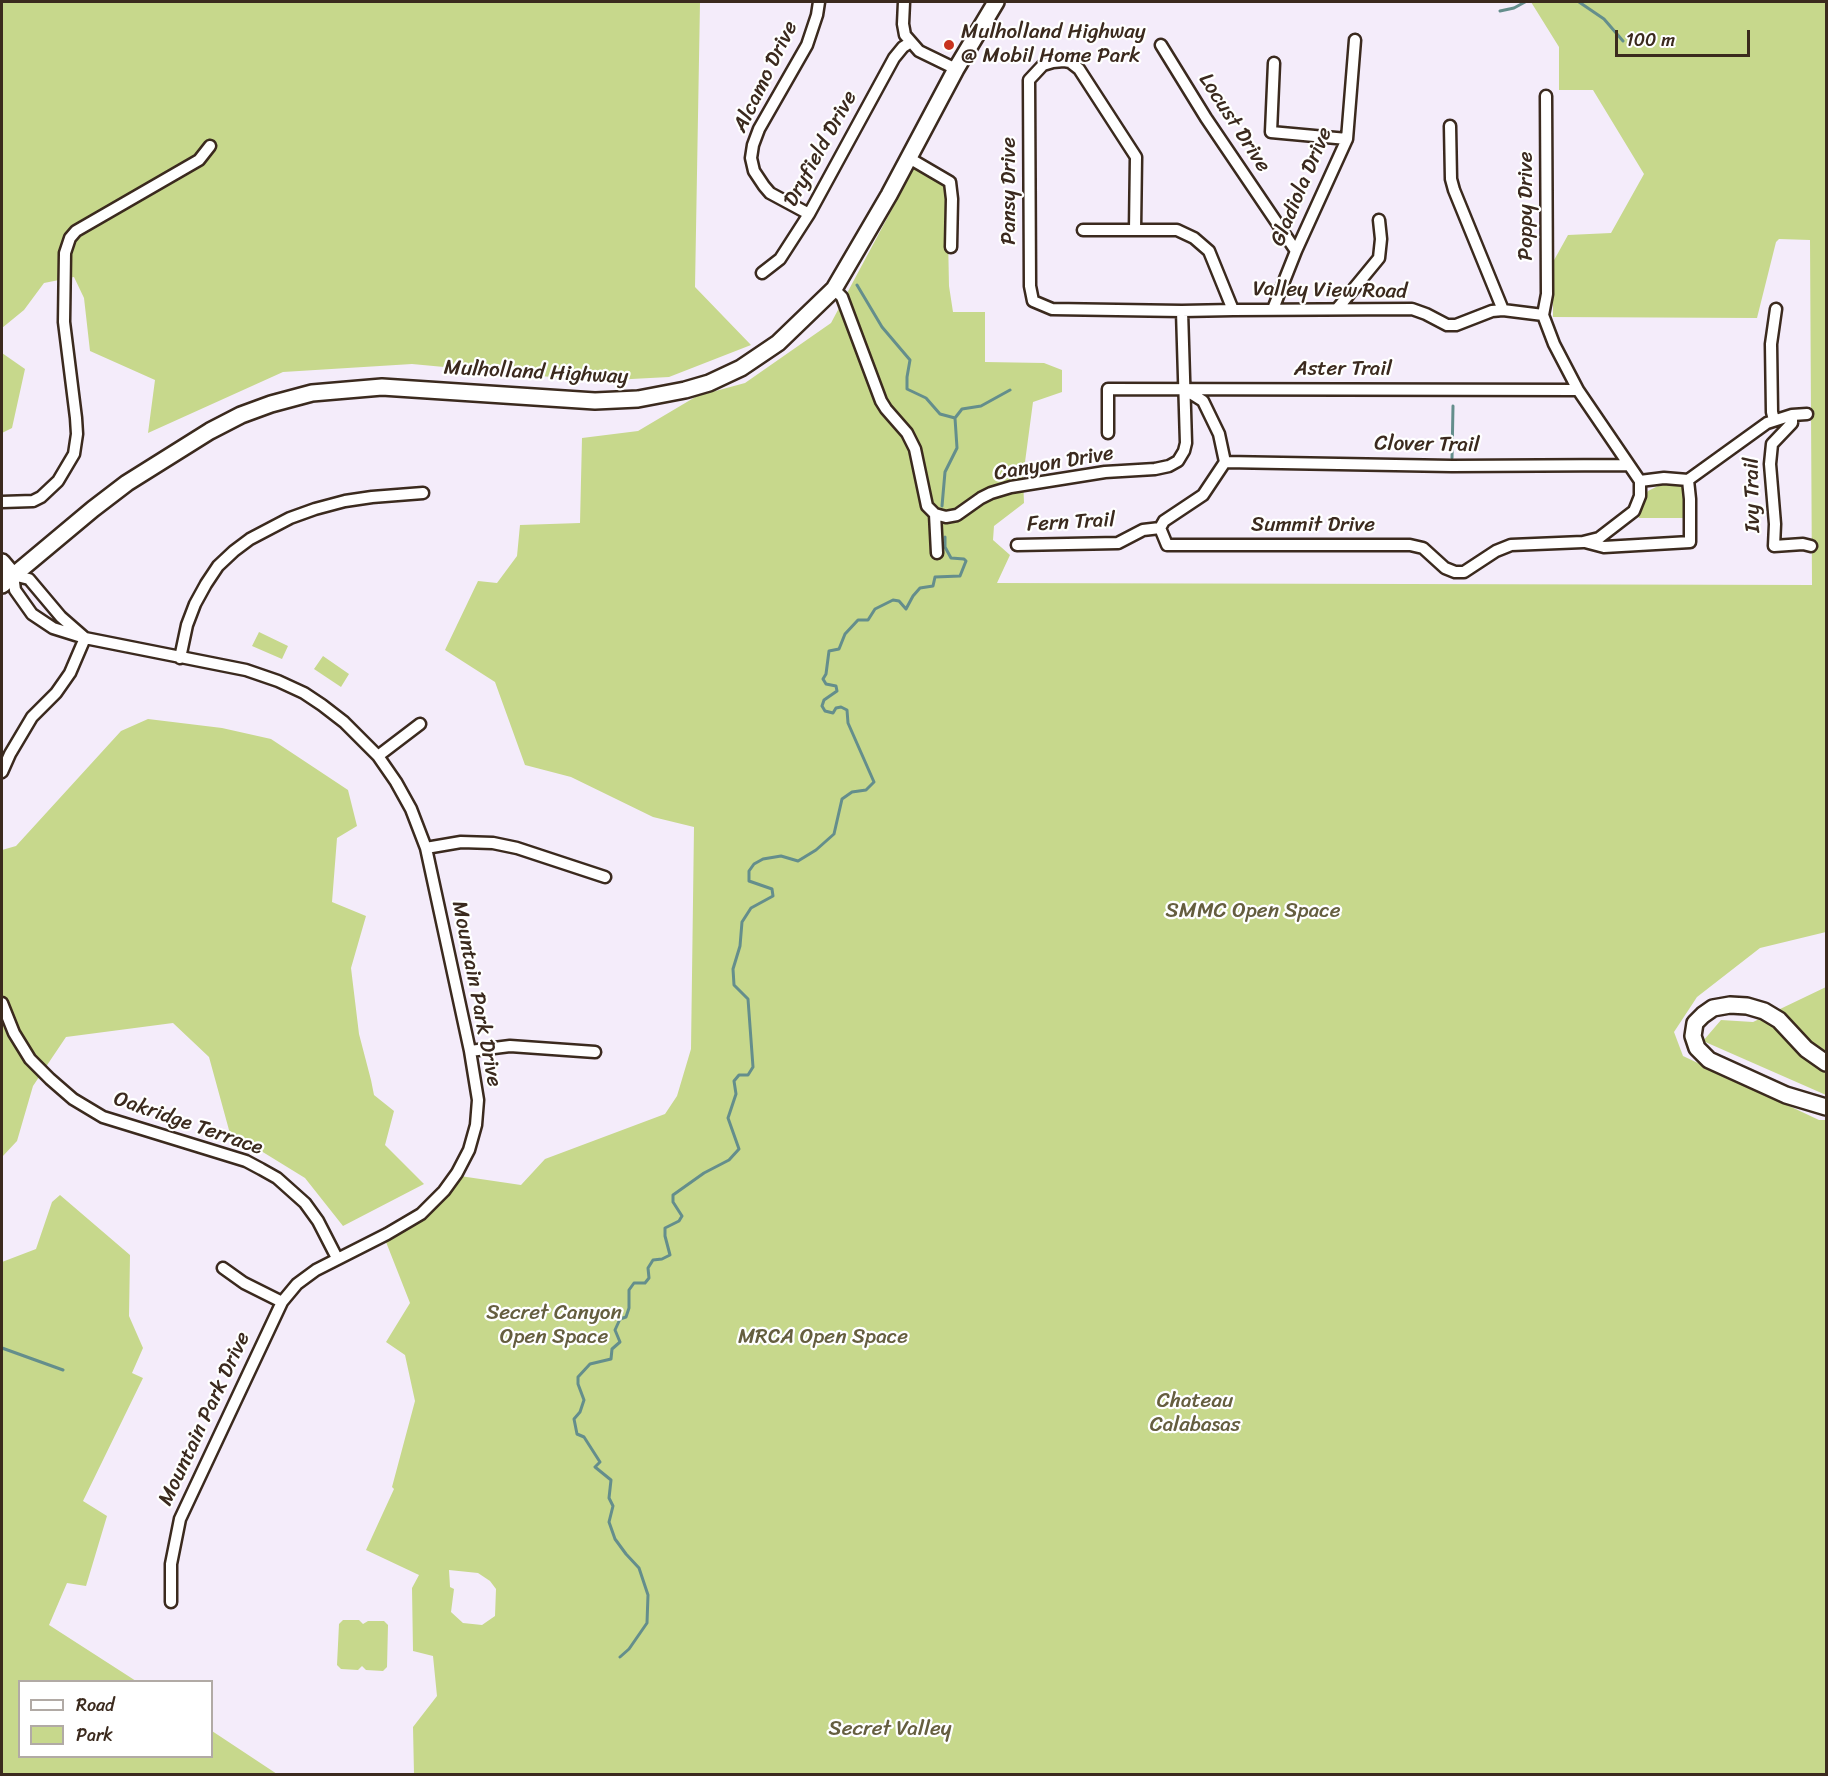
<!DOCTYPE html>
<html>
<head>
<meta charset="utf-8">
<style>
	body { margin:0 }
	#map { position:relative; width:1828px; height:1776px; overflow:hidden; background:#f4ecfa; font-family:Sriracha,sans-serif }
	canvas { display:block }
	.frame { position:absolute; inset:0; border:3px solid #3b2a1e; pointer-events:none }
	.legend { position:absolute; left:18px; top:1680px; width:195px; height:78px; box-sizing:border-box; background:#fff; border:2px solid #b1aaa5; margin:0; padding:8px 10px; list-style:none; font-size:18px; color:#3b2a1e }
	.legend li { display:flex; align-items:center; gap:12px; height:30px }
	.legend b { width:30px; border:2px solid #b1aaa5 }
	.scale { position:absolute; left:1615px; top:30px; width:135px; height:27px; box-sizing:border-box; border:3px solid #3b2a1e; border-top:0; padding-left:8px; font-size:18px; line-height:21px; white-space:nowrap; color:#3b2a1e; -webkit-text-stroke:4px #fff; paint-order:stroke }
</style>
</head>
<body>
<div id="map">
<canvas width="1828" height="1776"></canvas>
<div class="frame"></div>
<ul class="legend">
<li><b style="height:8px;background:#fff"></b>Road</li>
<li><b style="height:16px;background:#c7d88c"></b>Park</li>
</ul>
<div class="scale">100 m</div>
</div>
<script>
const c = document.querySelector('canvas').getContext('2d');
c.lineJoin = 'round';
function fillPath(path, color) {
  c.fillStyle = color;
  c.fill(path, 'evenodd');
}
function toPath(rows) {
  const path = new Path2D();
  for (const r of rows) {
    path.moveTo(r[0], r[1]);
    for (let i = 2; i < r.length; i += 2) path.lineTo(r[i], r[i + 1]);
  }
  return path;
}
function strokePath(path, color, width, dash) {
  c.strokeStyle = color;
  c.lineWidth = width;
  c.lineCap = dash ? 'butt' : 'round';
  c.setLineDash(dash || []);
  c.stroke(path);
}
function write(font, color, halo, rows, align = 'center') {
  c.font = font + ' Sriracha,sans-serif';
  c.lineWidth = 4.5;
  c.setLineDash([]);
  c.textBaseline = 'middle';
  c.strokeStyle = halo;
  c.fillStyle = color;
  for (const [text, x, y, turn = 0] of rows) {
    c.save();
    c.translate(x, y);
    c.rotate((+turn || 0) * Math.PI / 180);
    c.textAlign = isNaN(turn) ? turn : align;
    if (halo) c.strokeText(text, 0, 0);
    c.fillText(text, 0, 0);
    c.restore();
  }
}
const green = toPath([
	[2,2,700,2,695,287,751,345,669,377,594,381,412,364,283,372,148,433,155,380,90,351,84,298,74,277,44,283,24,310,2,328],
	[1531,2,1826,2,1826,932,1760,948,1697,997,1674,1032,1683,1056,1819,1120,1826,1120,1826,1774,414,1774,413,1727,437,1696,433,1656,413,1651,412,1588,419,1575,366,1550,394,1489,392,1487,415,1401,405,1355,386,1342,410,1303,386,1242,396,1237,392,1229,408,1220,460,1176,521,1185,545,1159,665,1114,677,1096,691,1049,694,827,653,817,571,777,525,765,495,682,445,650,478,581,497,583,517,556,520,525,580,523,582,438,638,431,697,396,745,383,831,323,914,168,941,180,947,186,949,286,953,312,985,312,985,362,1044,363,1062,370,1062,392,1033,402,1023,477,1024,503,994,526,993,540,1010,555,997,583,1812,585,1810,240,1779,239,1776,242,1757,318,1553,317,1553,262,1568,235,1611,233,1644,174,1593,90,1559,90,1559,47],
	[449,1570,478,1573,490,1581,496,1589,495,1616,482,1625,463,1623,451,1612,454,1589,450,1587],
	[2,353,25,369,12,428,2,433],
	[1666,482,1682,484,1687,489,1687,518,1639,518,1637,512,1648,491],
	[259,632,288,646,282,659,252,646],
	[323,656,349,674,341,687,314,669],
	[148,719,222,728,271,739,348,790,357,826,337,838,332,902,366,916,351,968,359,1034,371,1080,374,1095,394,1111,385,1145,424,1184,343,1226,305,1178,253,1146,232,1141,209,1057,173,1023,66,1037,33,1086,17,1141,2,1157,2,850,16,846,121,731],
	[1826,987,1826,1095,1703,1041,1721,1020,1753,1022],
	[60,1195,130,1255,129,1316,143,1348,132,1373,143,1378,83,1501,107,1516,86,1586,67,1583,49,1625,136,1681,20,1682,20,1756,212,1756,212,1731,277,1774,2,1774,2,1262,36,1249,52,1202],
	[343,1620,359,1620,363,1624,368,1621,384,1621,388,1625,387,1667,383,1671,366,1670,362,1666,358,1670,341,1669,337,1665,339,1624]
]);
const stream = toPath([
	[1579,2,1604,19,1623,41],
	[1500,11,1514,8,1525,2],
	[857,285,882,327,910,360,907,377,907,389,926,398,940,414,955,418,957,448,945,472,942,506],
	[955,418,962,409,981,406,1010,390],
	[1452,458,1453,406],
	[2,1348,63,1370],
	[620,1657,629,1649,647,1623,648,1595,639,1568,626,1554,615,1539,609,1522,613,1506,609,1498,611,1480,595,1467,600,1462,584,1437,577,1434,574,1419,580,1412,584,1400,578,1384,578,1377,590,1364,611,1359,612,1349,620,1342,615,1330,620,1319,626,1317,629,1308,629,1290,634,1283,645,1283,649,1278,648,1268,653,1260,662,1259,670,1255,665,1236,665,1228,679,1221,682,1216,673,1202,673,1195,704,1173,729,1160,739,1149,728,1118,736,1094,734,1081,739,1075,748,1075,753,1067,748,999,734,985,733,969,740,946,742,922,751,908,773,896,772,889,749,881,749,871,754,864,763,859,781,856,798,861,816,850,834,834,842,799,852,792,866,790,874,782,848,723,847,710,841,707,836,708,833,713,825,711,822,706,824,700,837,691,836,686,826,684,823,679,826,674,829,651,839,649,845,634,858,620,868,620,875,609,893,600,899,601,906,609,913,596,920,588,933,586,935,577,960,576,966,561,964,559,951,558,945,547,945,537]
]);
const street = toPath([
	[904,2,903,24,905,35,919,51,956,69],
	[1161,45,1206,118,1296,251],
	[1274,63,1271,132,1347,139],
	[1450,126,1451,179,1454,190,1503,310],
	[909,158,950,182,952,199,951,247],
	[809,214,770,193,764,186,754,171,751,158,753,145,759,129,807,45,817,15,819,2],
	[1083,230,1135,230],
	[762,273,780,259,809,214,894,58,903,47,911,42],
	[834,289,842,297,881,401,886,409,907,433,915,449,927,506,935,514,946,517,957,515,981,498,991,493,1011,487,1105,472,1155,469,1169,466,1178,461,1184,451,1186,443,1182,311],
	[1273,309,1296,251,1347,139,1355,40],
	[1337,309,1379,258,1381,239,1379,220],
	[1233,310,1209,251,1194,238,1177,230,1135,230,1136,157,1079,69,1070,62,1064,61,1053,62,1043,65,1029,80,1030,286,1033,301,1052,309,1182,311,1233,310,1412,309,1426,314,1447,325,1456,325,1492,311,1503,310,1543,315],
	[1543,315,1547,294,1546,96],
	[1184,389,1203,401,1219,434,1225,462,1203,495,1164,521,1160,528,1167,545,1410,545,1423,548,1445,568,1455,572,1464,572,1496,551,1511,545,1583,542,1599,538,1634,511,1640,496,1640,481,1578,390,1554,344,1543,315],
	[1792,415,1792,423,1772,444,1770,464,1775,524,1774,546,1803,544,1811,546],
	[1774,420,1772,412,1771,344,1776,309],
	[1108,433,1108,389,1578,390],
	[1225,462,1452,466,1628,465],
	[1640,481,1664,478,1688,480,1767,423,1792,415,1807,414],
	[2,502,33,501,41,497,58,481,74,454,77,434,76,418,64,322,65,253,70,238,76,231,199,160,210,146],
	[935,514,937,553],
	[1585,542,1604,547,1690,542,1690,499,1688,480],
	[1017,545,1118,543,1143,530,1160,528],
	[85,638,61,617,29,579,13,575,15,590,32,614,53,628,85,638,246,670,278,681,304,693,322,705,344,722,378,756,396,782,411,809,426,848,470,1051,478,1100,476,1125,469,1150,457,1173,444,1191,421,1214,387,1234,316,1270,297,1284,282,1302,180,1519,171,1564,171,1602],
	[180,658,187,625,195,604,206,584,218,566,234,551,250,539,290,518,315,509,345,501,372,497,423,493],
	[378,756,420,724],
	[2,772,10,754,32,717,56,693,70,673,85,638],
	[426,848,461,842,493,843,517,848,605,877],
	[2,1003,14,1033,30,1059,50,1079,73,1099,103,1117,246,1161,261,1169,277,1178,305,1203,318,1221,337,1258],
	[470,1051,510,1046,595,1052],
	[223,1268,244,1283,282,1302]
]);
const secondary = toPath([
	[2,562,13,575],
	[2,585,93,509,127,483,210,431,241,415,271,404,312,393,382,387,595,401,638,399,685,390,709,383,741,368,778,343,834,289,889,195,956,69,996,2],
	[1826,1063,1806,1049,1779,1020,1764,1011,1747,1006,1730,1005,1713,1008,1703,1015,1695,1023,1693,1036,1697,1048,1709,1060,1786,1095,1826,1107]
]);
const markers = [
	[949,45,6,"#c8321e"]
];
const poiNames = [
	["Mulholland Highway",961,33],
	["@ Mobil Home Park",961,57]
];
const streetNames = [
	["Alcamo Drive",766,77,-64],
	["Locust Drive",1234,123,57],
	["Dryfield Drive",821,149,-61],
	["Gladiola Drive",1302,187,-67],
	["Pansy Drive",1010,191,-90],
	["Poppy Drive",1527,206,-90],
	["Valley View Road",1330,291,1],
	["Aster Trail",1343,370],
	["Mulholland Highway",536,373,3],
	["Clover Trail",1427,445,1],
	["Canyon Drive",1054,464,-10],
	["Ivy Trail",1753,495,-91],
	["Fern Trail",1071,523,-3],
	["Summit Drive",1313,526],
	["Mountain Park Drive",476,994,79],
	["Oakridge Terrace",188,1124,19],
	["Mountain Park Drive",205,1419,-65]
];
const parkNames = [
	["SMMC Open Space",1253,912],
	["Secret Canyon",554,1314],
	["Open Space",554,1338],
	["MRCA Open Space",823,1338],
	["Chateau",1195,1402],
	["Calabasas",1195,1426],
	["Secret Valley",890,1730]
];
fillPath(green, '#c7d88c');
strokePath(stream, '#648e8c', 3);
strokePath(street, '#3b2a1e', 15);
strokePath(secondary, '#3b2a1e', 20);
strokePath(street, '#fff', 10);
strokePath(secondary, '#fff', 15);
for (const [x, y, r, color] of markers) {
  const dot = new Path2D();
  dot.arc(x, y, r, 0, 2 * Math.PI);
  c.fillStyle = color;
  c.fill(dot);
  strokePath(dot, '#fff', 2);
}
write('21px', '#3b2a1e', '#fff', poiNames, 'left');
write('21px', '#3b2a1e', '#fff', streetNames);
write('21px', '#655e3f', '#fff', parkNames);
</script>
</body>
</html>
